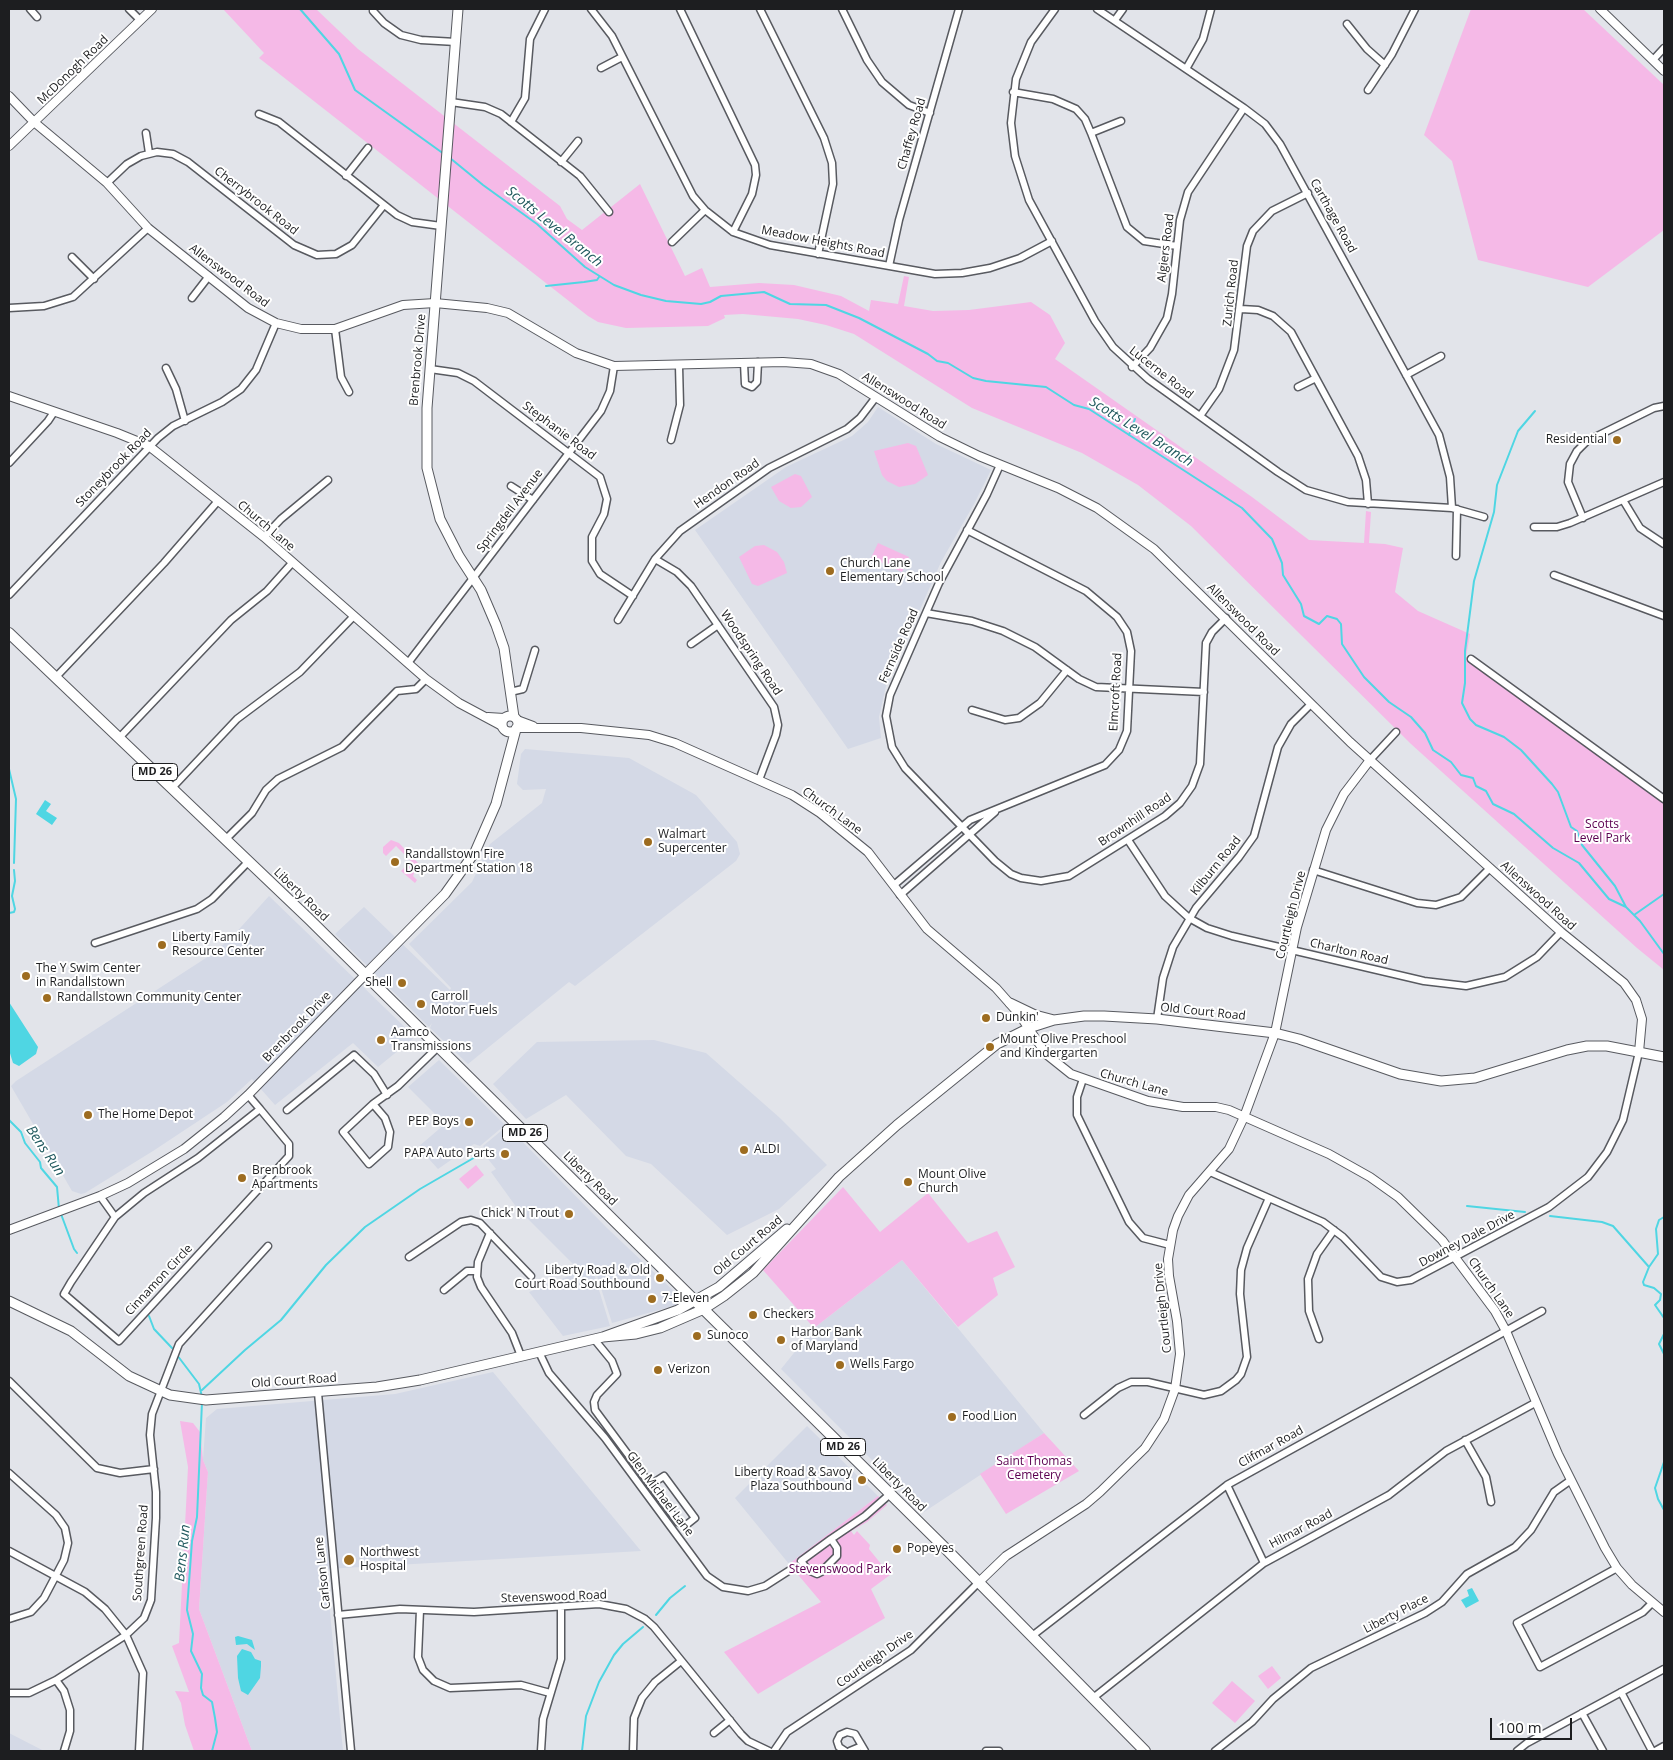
<!DOCTYPE html>
<html>
<head>
<meta charset="utf-8">
<style>
	body { margin:0 }
	#map { position:relative; width:1673px; height:1760px; overflow:hidden; background:#e2e4ea; font-family:"Open Sans",sans-serif }
	canvas { display:block }
	.frame { position:absolute; inset:0; border:10px solid #1d1e20; pointer-events:none }
	.scale { position:absolute; left:1490px; top:1718px; width:82px; height:22px; box-sizing:border-box; border:2px solid #1d1e20; border-top:0; padding-left:6px; font-size:15px; line-height:18px; white-space:nowrap; color:#1d1e20; -webkit-text-stroke:4px #fff; paint-order:stroke }
</style>
</head>
<body>
<div id="map">
<canvas width="1673" height="1760"></canvas>
<div class="frame"></div>
<div class="scale">100 m</div>
</div>
<script>
const c = document.querySelector('canvas').getContext('2d');
c.lineJoin = 'round';
function fillPath(path, color) {
  c.fillStyle = color;
  c.fill(path, 'evenodd');
}
function toPath(rows) {
  const path = new Path2D();
  for (const r of rows) {
    if (r.length === 3) {
      path.moveTo(r[0] + r[2], r[1]);
      path.arc(r[0], r[1], r[2], 0, 2 * Math.PI);
      continue;
    }
    path.moveTo(r[0], r[1]);
    for (let i = 2; i < r.length; i += 2) path.lineTo(r[i], r[i + 1]);
  }
  return path;
}
function strokePath(path, color, width, dash) {
  c.strokeStyle = color;
  c.lineWidth = width;
  c.lineCap = dash ? 'butt' : 'round';
  c.setLineDash(dash || []);
  c.stroke(path);
}
function write(font, color, halo, rows, align = 'center') {
  c.font = font + ' "Open Sans",sans-serif';
  c.lineWidth = 4;
  c.setLineDash([]);
  c.textBaseline = 'middle';
  c.strokeStyle = halo;
  c.fillStyle = color;
  for (const [text, x, y, turn = 0] of rows) {
    c.save();
    c.translate(x, y);
    c.rotate((+turn || 0) * Math.PI / 180);
    c.textAlign = isNaN(turn) ? turn : align;
    if (halo) c.strokeText(text, 0, 0);
    c.fillText(text, 0, 0);
    c.restore();
  }
}
const built = toPath([
	[878,407,936,444,991,470,974,504,941,562,886,686,879,717,881,738,848,749,695,530,786,467,852,436,868,422],
	[525,749,629,758,696,795,737,842,740,854,736,861,575,986,569,982,468,1064,430,1028,432,1023,429,1027,335,934,364,907,450,990,451,988,409,944,472,882,490,844,542,803,546,789,523,790,517,784,521,754],
	[269,896,415,1037,378,1067,353,1043,275,1105,252,1079,227,1102,153,1151,85,1193,81,1194,72,1191,11,1086,16,1081,209,956,232,937],
	[654,1040,706,1053,780,1118,827,1165,779,1209,727,1235,651,1164,626,1156,566,1095,526,1119,493,1084,537,1042],
	[439,1060,505,1125,480,1146,474,1144,438,1169,418,1147,445,1124,408,1087],
	[507,1126,607,1228,679,1296,677,1305,612,1323,594,1266,592,1267,610,1326,563,1336,529,1292,584,1270,580,1271,517,1208,491,1172,496,1169,484,1154,487,1151,483,1146],
	[902,1260,1044,1433,924,1512,781,1369,814,1328],
	[493,1372,641,1551,326,1569,343,1751,252,1751,199,1609,208,1472,203,1460,206,1418,217,1409,395,1394],
	[807,1426,878,1496,789,1564,735,1498],
	[9,1733,44,1751,9,1751]
]);
const green = toPath([
	[223,9,316,9,358,49,560,206,567,219,582,230,640,184,685,276,702,268,710,287,759,283,794,285,841,296,869,311,871,300,898,304,904,276,909,277,904,306,933,311,969,310,1031,302,1050,315,1065,343,1055,359,1252,497,1309,540,1364,543,1366,511,1371,512,1369,543,1385,544,1403,548,1395,592,1418,611,1470,634,1466,657,1664,800,1664,970,1637,948,1411,744,1191,526,1138,485,1082,453,972,408,854,334,826,325,798,319,743,314,724,315,725,318,708,326,626,328,598,322,588,316,259,58,264,53],
	[1471,9,1583,9,1664,85,1664,230,1588,287,1478,260,1452,161,1424,135],
	[908,443,916,446,928,475,915,484,899,487,887,481,882,475,874,451],
	[795,474,801,476,812,497,801,507,791,508,779,501,771,487],
	[878,543,909,557,902,572,871,558],
	[764,545,777,552,784,562,787,573,758,586,752,584,739,557,755,546],
	[391,840,399,843,418,863,413,876,417,880,415,883,401,871,411,861,396,846,386,856,383,853,383,847],
	[476,1165,484,1175,468,1189,459,1179],
	[843,1187,880,1232,928,1193,968,1243,997,1231,1015,1267,993,1278,998,1295,958,1327,902,1260,814,1328,763,1270],
	[180,1421,193,1423,200,1432,203,1460,208,1472,199,1609,252,1751,194,1751,185,1725,181,1703,175,1691,189,1692,172,1646,179,1643,188,1467],
	[1044,1433,1079,1471,1006,1514,980,1474],
	[878,1496,887,1505,867,1522,851,1531,854,1535,857,1531,870,1545,869,1549,890,1575,871,1589,885,1618,758,1694,724,1652,821,1602,789,1564],
	[1272,1666,1281,1678,1268,1689,1258,1676],
	[1232,1681,1255,1701,1235,1723,1212,1703]
]);
const water = toPath([
	[45,800,51,804,46,811,57,818,52,825,36,814],
	[9,1002,38,1047,36,1054,19,1066,13,1063,9,1050],
	[1472,1588,1479,1601,1466,1608,1461,1600,1469,1596,1467,1590],
	[238,1636,252,1640,255,1650,247,1644,236,1645,235,1637],
	[242,1649,251,1652,255,1659,261,1661,261,1666,260,1678,248,1695,241,1691,238,1678,237,1656]
]);
const stream = toPath([
	[300,9,339,54,355,90,444,154],
	[450,158,483,185,537,224,585,267,614,285,641,295,666,301,701,304,710,302,721,296,764,292,790,304,826,305,859,318,928,354,937,361,948,363,973,378,986,381,1046,387,1074,405,1089,409,1242,508,1272,539,1282,563,1283,575,1301,604,1304,616,1319,624,1327,616,1337,619,1341,624,1342,644,1364,677,1389,702,1411,717,1425,733,1433,750,1451,762,1461,775,1473,778,1476,786,1486,791,1493,804,1514,814,1553,848,1579,863,1609,899,1626,907,1640,921,1664,954],
	[546,286,584,282,597,280,599,277],
	[1535,411,1518,431,1497,485,1494,512,1474,581,1465,651,1465,683,1462,703,1470,719,1476,725,1504,737,1521,750,1552,784,1558,792,1571,827,1577,831,1582,845,1615,886,1626,907],
	[1129,435,1135,419],
	[9,769,16,799,14,863],
	[9,913,14,912,15,909,12,896,15,881,14,870],
	[1634,915,1664,894],
	[9,1120,21,1132,25,1143,40,1162,41,1168,57,1187,59,1209],
	[1467,1206,1525,1212],
	[61,1214,74,1249,77,1253],
	[1550,1216,1602,1222,1613,1226,1649,1267],
	[1664,1217,1659,1220,1656,1229,1658,1254,1649,1267,1643,1282,1644,1285,1654,1288,1661,1294,1660,1300,1655,1305,1664,1318],
	[149,1316,154,1329,172,1348],
	[1664,1334,1659,1344,1664,1354],
	[177,1355,199,1384,202,1397],
	[202,1390,245,1350,281,1320,326,1265,365,1227,420,1189,484,1152],
	[202,1402,197,1517,192,1541,187,1610,193,1634,191,1651,202,1674,201,1688,203,1695,212,1702,215,1718,217,1732,212,1751],
	[1664,1462,1655,1488,1658,1499,1664,1510],
	[656,1615,670,1598,685,1586],
	[582,1751,586,1716,599,1682,614,1655,623,1644,643,1627]
]);
const minor = toPath([
	[30,9,37,17],
	[129,9,140,20],
	[591,9,612,36,693,196,705,210,733,232,770,245,935,274,962,273,990,268,1020,258,1052,241],
	[680,9,755,165,756,175,752,194,733,232],
	[760,9,824,138,832,163,833,184,818,254],
	[842,9,867,60,882,82,909,105,930,113],
	[1055,9,1031,42,1016,79,1011,123,1015,156,1029,200,1095,321,1113,347,1148,379,1278,472,1306,490,1348,502,1452,508,1484,517],
	[1097,9,1244,108,1265,124,1280,144,1439,435,1450,477,1452,508],
	[373,11,384,23,401,35,421,40,456,42],
	[1115,20,1123,9],
	[1347,24,1367,49,1385,65],
	[1653,60,1664,48],
	[601,68,622,57],
	[1186,69,1203,39,1211,9],
	[1368,90,1392,54,1415,9],
	[1013,92,1053,99,1076,109,1085,119,1091,133,1127,227,1144,241,1177,246],
	[451,102,485,107,501,114,580,176,609,212],
	[259,114,279,122,397,215,412,222,441,226],
	[511,122,525,98,530,39,545,9],
	[146,133,149,153],
	[1091,133,1121,121],
	[561,162,578,141],
	[346,176,368,148],
	[107,183,127,164,141,156,157,152,173,154,188,162,294,245,317,255,336,254,352,245,384,205],
	[672,242,705,210],
	[72,257,94,279],
	[889,266,899,220,959,9],
	[192,298,209,276],
	[9,308,44,306,73,297,148,228],
	[1241,309,1258,310,1273,316,1291,332,1358,456,1366,480,1368,504],
	[335,329,341,377,349,392],
	[744,363,745,384,752,387,757,382,758,362],
	[1132,367,1150,348,1167,318,1172,294,1180,220,1188,192,1244,108],
	[166,368,176,389,185,421],
	[430,369,458,373,474,381,600,477,607,499,604,514,592,537,592,561,600,574,633,596],
	[1406,375,1441,356],
	[1298,387,1316,378],
	[1200,416,1219,389,1234,350,1247,246,1253,231,1272,211,1308,193],
	[671,440,680,405,679,366],
	[9,463,48,421,54,412],
	[1000,465,987,494,939,583,890,695,886,716,892,747,905,768,995,861,1011,874,1021,878,1041,881,1069,876,1165,816,1180,803,1192,786,1200,764,1206,643,1212,632,1226,618],
	[511,486,533,500],
	[1623,500,1640,528,1664,544],
	[1583,518,1568,482,1570,464,1577,451,1587,441,1654,408,1664,406],
	[1534,527,1557,527,1570,523,1664,482],
	[264,537,281,519,328,480],
	[1456,556,1457,509],
	[655,559,677,572,691,586,774,707,778,725,776,735,759,780],
	[1554,575,1664,616],
	[9,595,158,438,173,426,222,402,241,389,256,370,276,323],
	[926,613,972,621,1003,631,1035,647,1079,679,1096,687,1204,692],
	[618,620,655,559,680,531,769,468,847,429,860,418,876,397],
	[691,644,718,625],
	[1471,659,1664,799],
	[408,663,601,411,610,391,614,366],
	[56,677,164,563,218,501],
	[510,692,523,689,535,650],
	[972,710,1005,720,1019,718,1040,703,1067,670],
	[119,738,231,620,267,591,292,563],
	[1370,760,1396,732],
	[172,788,237,719,300,672,353,617],
	[226,839,252,813,266,790,278,779,342,747,397,691,416,689,426,679],
	[1128,840,1165,896,1189,918,1207,928,1232,936,1424,981,1466,986,1505,977,1537,957,1561,932],
	[1313,870,1417,903,1436,905,1461,897,1490,868],
	[894,885,970,820,1105,765,1119,750,1127,731,1131,651,1127,632,1117,617,1086,591,967,530],
	[900,895,995,812],
	[95,943,197,909,212,899,249,861],
	[1157,1019,1163,978,1173,947,1196,908,1239,857,1254,836,1278,747,1291,724,1311,704],
	[1083,1079,1077,1097,1077,1115,1129,1222,1143,1238,1170,1245],
	[248,1095,260,1109],
	[373,1104,343,1132,369,1164,388,1147,390,1132,385,1118,373,1104,398,1086,438,1047],
	[260,1109,289,1144,289,1156,119,1341,64,1294,71,1282,115,1217,144,1193,198,1158,260,1109],
	[287,1110,354,1055,374,1074,387,1095],
	[1210,1172,1323,1222,1343,1237,1381,1277,1397,1282,1411,1280,1549,1207,1588,1177,1607,1152,1623,1120,1639,1052],
	[100,1196,115,1217],
	[490,1233,478,1262,477,1277,481,1287,512,1333,521,1356],
	[409,1257,461,1222,471,1220,480,1223,531,1276],
	[444,1290,467,1271,477,1271],
	[594,1339,612,1361,617,1374,597,1395,594,1402,595,1410,678,1522,685,1526,695,1518,664,1476,650,1485],
	[1319,1339,1309,1311,1308,1279,1317,1254,1334,1230],
	[539,1352,549,1373,605,1438,707,1576,723,1587,748,1591,765,1586,790,1570],
	[9,1381,97,1468,120,1473,154,1469],
	[318,1393,351,1751],
	[1084,1415,1118,1388,1131,1382,1148,1382,1204,1395,1221,1391,1236,1380,1241,1374,1247,1357,1240,1294,1241,1270,1247,1248,1269,1198],
	[1465,1440,1486,1477,1491,1502],
	[9,1473,56,1515,65,1528,68,1543,64,1560,44,1598,31,1612,9,1619],
	[1227,1485,1264,1563],
	[831,1539,837,1548,837,1556,821,1572,817,1574,808,1570,801,1561,831,1539,865,1516,890,1494],
	[9,1551,85,1592,105,1609,126,1635,143,1673,139,1751],
	[1617,1568,1517,1623,1540,1667,1643,1612,1652,1603],
	[420,1610,418,1657,423,1670,434,1681,450,1688,521,1685,550,1693],
	[338,1615,400,1609,474,1612,599,1604,626,1609,645,1619,654,1627,741,1734,748,1741,769,1751],
	[1032,1636,1227,1485,1542,1311],
	[56,1680,64,1691,70,1710,70,1731,64,1751],
	[1621,1692,1652,1751],
	[9,1693,29,1693,56,1680,126,1635,144,1618,151,1600,156,1518,156,1492,150,1435,152,1414,179,1344,268,1246],
	[1093,1698,1264,1563,1389,1495,1446,1451,1535,1403],
	[1582,1713,1603,1751],
	[714,1733,730,1720],
	[541,1751,543,1719,561,1659,561,1607],
	[633,1751,634,1718,642,1698,655,1682,681,1661],
	[774,1751,787,1732,911,1650,979,1582],
	[845,1751,839,1747,837,1741,840,1735,847,1732,855,1734,865,1751],
	[850,1751,862,1746],
	[986,1751,999,1751],
	[1215,1751,1252,1722,1273,1699,1311,1668,1425,1613,1442,1602,1467,1574,1515,1547,1531,1530,1554,1492,1571,1480],
	[1517,1751,1527,1743,1664,1669],
	[1655,1751,1664,1746]
]);
const tertiary = toPath([
	[1600,9,1664,71],
	[9,96,34,122,107,183,148,228,248,308,276,323,301,329,335,329,403,305,435,303,487,308,508,313,576,353,614,366,783,362,811,364,839,374,940,437,979,456,1058,488,1097,508,1154,549,1350,742,1561,932,1624,983,1636,1000,1642,1019,1639,1052],
	[9,146,152,9],
	[9,396,117,433,149,446,264,537,426,679,459,703,502,726],
	[488,717,504,718],
	[517,720,533,726],
	[516,728,581,728,649,735,675,743,792,795,820,813,868,852,927,929,996,988,1019,1014,1046,1054,1071,1074,1148,1101,1183,1107,1216,1107,1229,1110,1329,1154,1370,1177,1398,1197,1442,1240,1495,1311,1506,1331,1558,1454,1605,1548,1617,1568,1632,1585,1664,1612],
	[9,1230,100,1196,128,1183,184,1149,224,1117,248,1095,365,975],
	[979,1582,1006,1556,1086,1504,1100,1492,1145,1448,1164,1419,1175,1389,1180,1354,1177,1321,1169,1276,1168,1259,1173,1230,1178,1216,1189,1195,1229,1149,1244,1117,1275,1033,1297,927,1326,830,1344,794,1370,760]
]);
const secondary = toPath([
	[458,9,427,408,427,468,440,519,459,556,481,590,496,625,504,648,514,717],
	[510,724,8],
	[365,975,445,894,475,852,496,804,516,729],
	[1010,1003,1035,1015,1054,1020],
	[9,1301,71,1331,129,1376,170,1395,206,1400,377,1387,420,1380,603,1337,678,1310,719,1287,787,1229],
	[603,1337,636,1334,660,1328,704,1309,724,1296,753,1273,839,1177,897,1125,997,1044,1029,1028,1054,1020,1084,1016,1104,1016,1157,1019,1275,1033,1299,1039,1400,1074,1441,1081,1475,1078,1567,1050,1587,1046,1607,1046,1664,1057]
]);
const primary = toPath([
	[9,633,309,919,945,1548,1145,1751]
]);
const markers = [
	[1617,440,5,"#9d6c20"],
	[830,571,5,"#9d6c20"],
	[648,842,5,"#9d6c20"],
	[395,862,5,"#9d6c20"],
	[162,945,5,"#9d6c20"],
	[26,976,5,"#9d6c20"],
	[402,983,5,"#9d6c20"],
	[47,998,5,"#9d6c20"],
	[421,1004,5,"#9d6c20"],
	[986,1018,5,"#9d6c20"],
	[381,1040,5,"#9d6c20"],
	[990,1047,5,"#9d6c20"],
	[88,1115,5,"#9d6c20"],
	[469,1122,5,"#9d6c20"],
	[744,1150,5,"#9d6c20"],
	[505,1154,5,"#9d6c20"],
	[242,1178,5,"#9d6c20"],
	[908,1182,5,"#9d6c20"],
	[569,1214,5,"#9d6c20"],
	[660,1278,5,"#9d6c20"],
	[652,1299,5,"#9d6c20"],
	[753,1315,5,"#9d6c20"],
	[697,1336,5,"#9d6c20"],
	[781,1340,5,"#9d6c20"],
	[840,1365,5,"#9d6c20"],
	[658,1370,5,"#9d6c20"],
	[952,1417,5,"#9d6c20"],
	[862,1480,5,"#9d6c20"],
	[897,1549,5,"#9d6c20"],
	[349,1560,6,"#9d6c20"]
];
const shields = [
	[155,772,45],
	[525,1133,45],
	[843,1447,45]
];
const shieldNames = [
	["MD 26",155,772],
	["MD 26",525,1133],
	["MD 26",843,1447]
];
const streetNames = [
	["McDonogh Road",73,70,-44],
	["Chaffey Road",912,134,-74],
	["Cherrybrook Road",256,201,38],
	["Carthage Road",1333,216,61],
	["Meadow Heights Road",823,242,11],
	["Algiers Road",1166,248,-83],
	["Allenswood Road",229,276,37],
	["Zurich Road",1231,293,-84],
	["Brenbrook Drive",418,360,-85],
	["Lucerne Road",1161,373,38],
	["Allenswood Road",904,401,32],
	["Stephanie Road",559,431,37],
	["Stoneybrook Road",114,468,-46],
	["Hendon Road",727,484,-35],
	["Springdell Avenue",510,511,-53],
	["Church Lane",266,526,40],
	["Allenswood Road",1243,620,45],
	["Fernside Road",899,646,-66],
	["Woodspring Road",751,653,56],
	["Elmcroft Road",1116,692,-87],
	["Church Lane",832,811,36],
	["Brownhill Road",1135,820,-34],
	["Kilburn Road",1216,866,-51],
	["Liberty Road",301,895,44],
	["Allenswood Road",1538,896,42],
	["Courtleigh Drive",1291,915,-76],
	["Charlton Road",1349,952,13],
	["Old Court Road",1203,1012,6],
	["Brenbrook Drive",297,1027,-46],
	["Church Lane",1134,1083,16],
	["Liberty Road",590,1179,45],
	["Downey Dale Drive",1467,1239,-28],
	["Old Court Road",748,1246,-40],
	["Cinnamon Circle",159,1280,-47],
	["Church Lane",1491,1288,55],
	["Courtleigh Drive",1163,1308,-96],
	["Old Court Road",294,1381,-4],
	["Clifmar Road",1271,1447,-29],
	["Liberty Road",899,1485,45],
	["Glen Michael Lane",660,1494,53],
	["Hilmar Road",1301,1529,-28],
	["Southgreen Road",141,1553,-86],
	["Carlson Lane",323,1573,-96],
	["Stevenswood Road",554,1597,-2],
	["Liberty Place",1396,1614,-27],
	["Courtleigh Drive",875,1659,-35]
];
const poiNames = [
	["Residential",1607,440,"right"],
	["Church Lane",840,564],
	["Elementary School",840,578],
	["Walmart",658,835],
	["Supercenter",658,849],
	["Randallstown Fire",405,855],
	["Department Station 18",405,869],
	["Liberty Family",172,938],
	["Resource Center",172,952],
	["The Y Swim Center",36,969],
	["in Randallstown",36,983],
	["Shell",392,983,"right"],
	["Carroll",431,997],
	["Motor Fuels",431,1011],
	["Randallstown Community Center",57,998],
	["Dunkin'",996,1018],
	["Aamco",391,1033],
	["Transmissions",391,1047],
	["Mount Olive Preschool",1000,1040],
	["and Kindergarten",1000,1054],
	["The Home Depot",98,1115],
	["PEP Boys",459,1122,"right"],
	["ALDI",754,1150],
	["PAPA Auto Parts",495,1154,"right"],
	["Brenbrook",252,1171],
	["Apartments",252,1185],
	["Mount Olive",918,1175],
	["Church",918,1189],
	["Chick' N Trout",559,1214,"right"],
	["Liberty Road & Old",650,1271,"right"],
	["Court Road Southbound",650,1285,"right"],
	["7-Eleven",662,1299],
	["Checkers",763,1315],
	["Harbor Bank",791,1333],
	["of Maryland",791,1347],
	["Sunoco",707,1336],
	["Wells Fargo",850,1365],
	["Verizon",668,1370],
	["Food Lion",962,1417],
	["Liberty Road & Savoy",852,1473,"right"],
	["Plaza Southbound",852,1487,"right"],
	["Popeyes",907,1549],
	["Northwest",360,1553],
	["Hospital",360,1567]
];
const parkNames = [
	["Scotts",1602,825],
	["Level Park",1602,839],
	["Saint Thomas",1034,1462],
	["Cemetery",1034,1476],
	["Stevenswood Park",840,1570]
];
const waterNames = [
	["Scotts Level Branch",554,227,39],
	["Scotts Level Branch",1141,432,32],
	["Bens Run",45,1151,56],
	["Bens Run",183,1553,-84]
];
fillPath(built, '#d4d9e6');
fillPath(green, '#f5b9e7');
fillPath(water, '#4fd6e3');
strokePath(stream, '#4fd6e3', 2);
strokePath(minor, '#585a60', 9);
strokePath(tertiary, '#585a60', 10);
strokePath(secondary, '#585a60', 11);
strokePath(primary, '#585a60', 12);
strokePath(minor, '#fff', 6);
strokePath(tertiary, '#fff', 8);
strokePath(secondary, '#fff', 9);
strokePath(primary, '#fff', 10);
for (const [x, y, r, color] of markers) {
  const dot = new Path2D();
  dot.arc(x, y, r, 0, 2 * Math.PI);
  c.fillStyle = color;
  c.fill(dot);
  strokePath(dot, '#fff', 2);
}
for (const [x, y, w] of shields) {
  const box = new Path2D();
  box.roundRect(x - w / 2, y - 8.5, w, 17, 4);
  c.fillStyle = '#fff';
  c.fill(box);
  strokePath(box, '#1d1e20', 1);
}
write('bold 11px', '#1d1e20', null, shieldNames);
write('12px', '#1d1e20', '#fff', streetNames);
write('12px', '#1d1e20', '#fff', poiNames, 'left');
write('12px', '#5b0050', '#fff', parkNames);
write('italic 14px', '#20595e', '#fff', waterNames);
</script>
</body>
</html>
